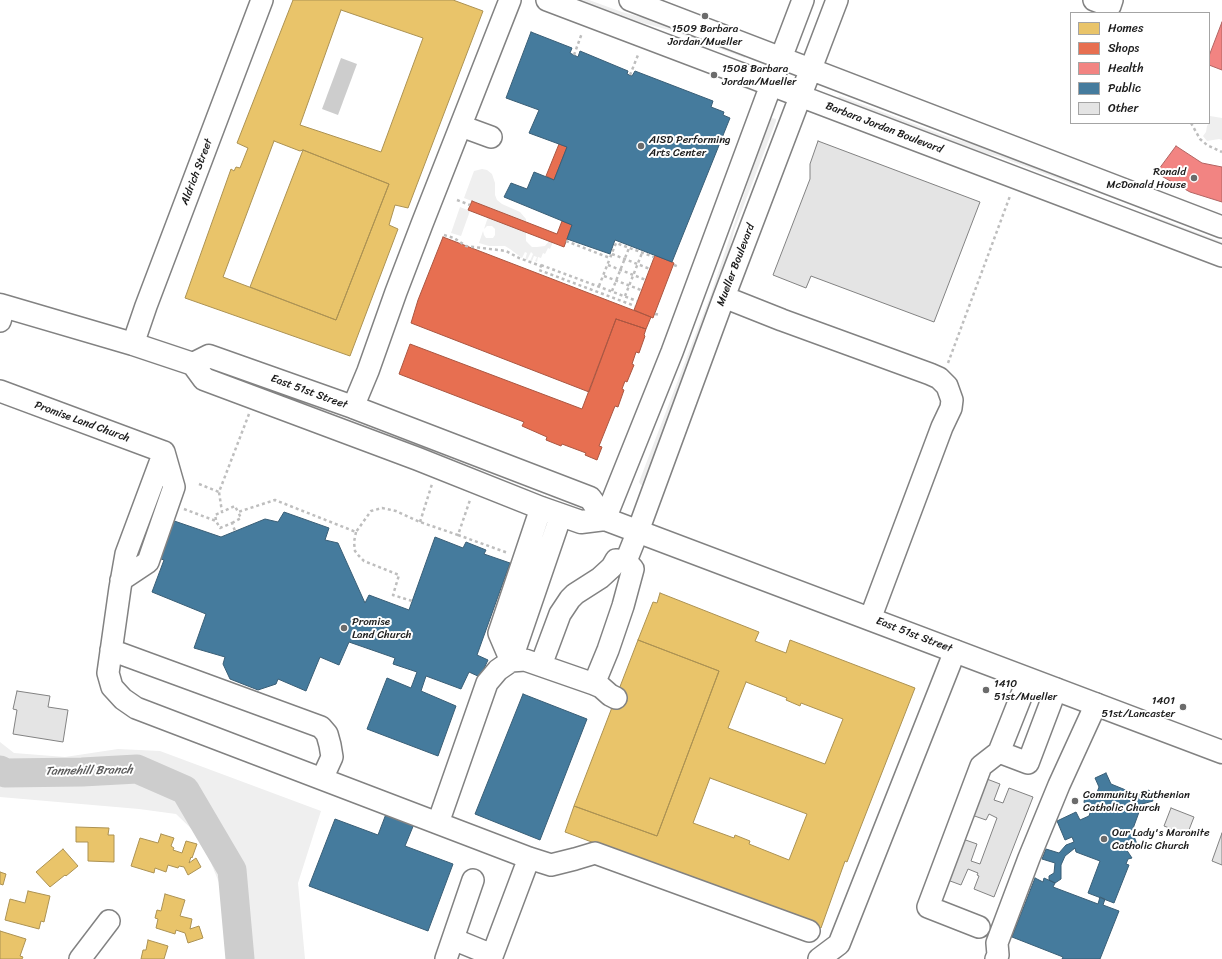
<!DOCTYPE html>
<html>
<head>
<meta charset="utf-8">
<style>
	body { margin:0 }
	#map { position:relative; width:1222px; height:959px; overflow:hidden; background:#fff; font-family:Sriracha,sans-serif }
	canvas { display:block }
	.legend { position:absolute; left:1070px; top:12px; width:140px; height:112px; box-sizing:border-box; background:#fff; border:1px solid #a4a4a4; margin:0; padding:5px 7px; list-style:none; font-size:12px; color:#1c1c1c }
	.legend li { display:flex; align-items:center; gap:8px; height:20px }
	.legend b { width:20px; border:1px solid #a4a4a4 }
</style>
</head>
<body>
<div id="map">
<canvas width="1222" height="959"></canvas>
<ul class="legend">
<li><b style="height:11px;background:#e9c46a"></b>Homes</li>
<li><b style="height:11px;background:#e76f51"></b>Shops</li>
<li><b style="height:11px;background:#f28482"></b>Health</li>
<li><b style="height:11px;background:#457b9d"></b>Public</li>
<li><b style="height:11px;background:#e4e4e4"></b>Other</li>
</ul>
</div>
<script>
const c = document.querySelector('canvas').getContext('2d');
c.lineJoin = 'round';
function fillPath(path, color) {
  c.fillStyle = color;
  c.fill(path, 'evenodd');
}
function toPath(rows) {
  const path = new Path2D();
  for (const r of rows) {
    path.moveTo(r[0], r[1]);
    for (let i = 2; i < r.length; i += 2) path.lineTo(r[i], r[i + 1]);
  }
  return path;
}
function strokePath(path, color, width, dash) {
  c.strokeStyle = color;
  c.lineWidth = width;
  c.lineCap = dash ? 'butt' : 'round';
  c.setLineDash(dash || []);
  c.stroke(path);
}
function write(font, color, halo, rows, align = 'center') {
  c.font = font + ' Sriracha,sans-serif';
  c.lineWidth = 4;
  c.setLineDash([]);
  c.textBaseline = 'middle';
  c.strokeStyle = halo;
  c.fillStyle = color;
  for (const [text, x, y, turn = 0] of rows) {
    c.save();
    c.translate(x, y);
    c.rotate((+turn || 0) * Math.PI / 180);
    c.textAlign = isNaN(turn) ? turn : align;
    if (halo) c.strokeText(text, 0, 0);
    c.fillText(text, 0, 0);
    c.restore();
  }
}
const green = toPath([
	[573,0,589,0,622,12,675,26,747,53,745,58,673,31,620,17],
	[840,96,951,138,985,147,1081,184,1079,186,1077,186,1000,157,972,150,837,99,838,97],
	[1210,116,1222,118,1222,140,1219,139,1207,141,1203,136,1206,132,1207,126,1209,123],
	[772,118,776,119,776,121,734,231,722,281,645,484,641,485,639,482,711,294,756,158,770,120],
	[482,169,487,170,492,174,495,183,495,195,497,200,502,204,520,212,526,219,526,222,464,198,474,171],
	[460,207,470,211,461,236,451,233],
	[1149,216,1153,216,1222,242,1222,247,1149,218],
	[488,217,526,232,526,241,532,247,537,247,545,246,549,241,553,242,550,249,548,248,545,254,543,253,541,258,538,257,537,262,535,261,537,257,534,256,532,261,530,261,533,254,531,252,527,260,525,260,527,253,525,252,522,258,510,249,505,246,489,246,479,243,483,231,484,235,486,238,493,238,495,235,495,229,492,226,487,226,484,229],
	[0,742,14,753,65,757,118,749,160,751,321,811,298,883,305,959,227,959,222,890,201,838,176,814,139,809,0,797]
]);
const water = toPath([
	[341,58,357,64,338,115,322,109]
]);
const homes = toPath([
	[293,0,453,0,483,11,408,208,395,205,389,225,398,229,350,356,185,298,231,169,234,171,236,167,240,168,248,148,237,143,293,0],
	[341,10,423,38,381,152,300,125,341,10],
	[274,141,300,151,303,150,389,184,336,320,223,277,274,141],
	[303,150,389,184,336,320,250,287,303,150],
	[660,593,759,632,755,641,786,653,790,640,915,688,847,862,845,861,821,928,565,832,574,806,657,836,719,671,638,640,653,602,657,603,660,593],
	[746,682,787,698,786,700,800,706,801,703,843,719,825,764,728,728,746,682],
	[710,778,807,814,789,860,749,844,750,841,735,835,734,838,693,823,710,778],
	[638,640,719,671,657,836,574,806,638,640],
	[76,827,109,828,108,835,114,835,114,862,88,861,88,842,76,842,76,827],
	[161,834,174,838,171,846,174,848,173,850,182,853,186,841,197,844,192,858,191,857,189,863,196,858,201,867,188,875,184,867,179,866,178,868,168,865,166,872,155,868,154,873,131,866,140,838,158,843,161,834],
	[63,849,78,866,66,876,65,875,50,887,36,872,63,849],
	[0,872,6,874,3,885,0,884,0,872],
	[28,891,50,896,44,922,41,921,39,929,5,920,10,899,25,903,28,891],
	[165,894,185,900,180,916,192,919,190,929,199,926,203,938,188,943,185,933,176,930,175,934,156,928,158,919,155,918,157,910,161,911,165,894],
	[0,931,26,939,20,956,23,957,22,959,0,959,0,931],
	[148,940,168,946,164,959,141,959,143,950,146,950,148,940]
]);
const shops = toPath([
	[559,144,567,147,554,180,546,176,559,144],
	[472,201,557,234,562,221,572,225,564,247,468,210,472,201],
	[443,237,651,317,646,329,616,319,589,392,411,323,418,300,443,237],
	[655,255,674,263,653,318,634,310,655,255],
	[616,319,646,329,644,335,645,336,639,353,636,352,632,364,634,365,627,382,625,381,622,389,624,390,618,407,615,406,599,446,602,447,597,460,585,455,586,453,562,444,561,446,546,440,547,437,522,426,524,422,399,374,410,344,582,409,616,319]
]);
const health = toPath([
	[1222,22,1222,70,1209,65,1209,56,1222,22],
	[1176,146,1202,163,1222,167,1222,202,1190,192,1156,173,1176,146]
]);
const public = toPath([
	[531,32,572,48,570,53,578,57,580,51,628,71,627,74,632,76,635,71,713,101,711,107,724,112,723,115,730,118,672,262,615,240,610,254,567,239,572,225,504,197,511,183,527,189,534,172,554,180,567,147,529,133,539,110,506,98,531,32],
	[148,512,221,537,265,519,278,522,284,512,329,528,325,540,338,543,365,603,369,595,409,610,435,537,463,548,466,542,486,550,484,554,510,563,477,655,488,660,480,677,469,672,461,689,426,676,421,691,456,706,438,756,367,729,387,678,411,688,417,672,393,664,395,658,349,642,339,665,320,657,306,691,278,679,276,684,258,690,230,679,223,664,225,657,194,648,206,614,152,592,164,560,135,550,148,512],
	[523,694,587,719,540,840,475,814,523,694],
	[1106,773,1111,784,1138,795,1149,790,1153,801,1142,804,1131,834,1133,834,1137,844,1126,849,1132,858,1128,859,1126,864,1129,865,1114,903,1088,893,1100,861,1076,852,1075,848,1065,856,1061,865,1061,879,1055,883,1049,880,1049,876,1054,873,1055,863,1042,859,1046,849,1059,853,1066,845,1074,842,1072,837,1065,840,1057,821,1076,812,1080,820,1089,816,1091,810,1086,808,1084,802,1085,796,1092,794,1096,795,1099,787,1095,778,1106,773],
	[386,814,414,824,405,846,453,864,428,931,309,886,335,819,378,835,386,814],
	[1035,878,1043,882,1044,878,1055,883,1053,887,1098,904,1100,897,1105,899,1103,905,1119,911,1100,959,1062,959,1063,957,1012,937,1035,878]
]);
const river = toPath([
	[0,770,5,773,82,772,137,769,185,790,232,870,240,959]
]);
const building = toPath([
	[818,141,980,202,934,322,811,276,806,288,773,275,810,179,810,164,818,141],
	[17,691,50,696,48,707,68,710,63,742,13,734,17,710,13,709,17,691],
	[979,776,1000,784,994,800,1003,803,1009,788,1033,797,994,897,974,889,979,876,977,875,978,873,968,869,961,885,942,878,957,837,977,844,971,861,980,864,997,818,989,814,986,820,966,813,979,776],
	[1171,808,1194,817,1187,835,1164,826,1171,808],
	[1222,833,1222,865,1212,861,1222,833]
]);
const path = toPath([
	[574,55,582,33],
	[630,75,638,55],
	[1191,123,1200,139,1207,145,1222,152],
	[457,200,470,205],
	[444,235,454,238,466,246,506,251,519,258,541,266,539,270,635,306],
	[566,241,610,258,616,243,654,257],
	[612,254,650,269],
	[541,265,637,301],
	[608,265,646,280],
	[674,265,679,267],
	[604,276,641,290],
	[599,286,610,258],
	[612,291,629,248],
	[625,296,642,253],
	[655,314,660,315],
	[948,363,1010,196],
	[249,414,219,492,222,512,235,506,238,512,275,500,356,532,371,511,382,508,396,511,420,522,458,535,470,500],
	[199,484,219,492],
	[184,509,216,521,220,528,232,523,235,531],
	[216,520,215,515,222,512],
	[420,522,432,484],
	[232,523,241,518,238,512],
	[356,532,354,542,355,551,359,556,364,561,399,575,393,595,412,601],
	[458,535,508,553]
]);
const minor = toPath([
	[547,0,1222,256],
	[630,0,1222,227],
	[1094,0,1110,6,1112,0],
	[461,126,491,137],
	[724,297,782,320,930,374,939,378,947,386,952,400,951,408,942,427,870,619],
	[0,321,4,307],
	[133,344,146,306,262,0],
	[0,391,164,452],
	[353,407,368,371,396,292,422,224,510,0],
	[164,452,126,554,120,588,108,673,112,687,123,699,136,708,529,858,551,865,575,859,595,853,809,931],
	[605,519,672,352,781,58,803,0],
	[626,561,638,531,724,297,837,0],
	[121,580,148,562,174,487,164,452],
	[111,650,321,727,327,734,330,745,332,757,322,779],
	[511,661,499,633,541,508],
	[511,661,561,515],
	[541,665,560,614,570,599,575,594,600,578,612,567,616,560,626,561],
	[1028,679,999,752,1028,763,1056,689],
	[594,684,608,650,623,606,633,569,626,561],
	[438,823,487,683,498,670,511,661,525,660,594,684,601,687,610,695,616,698],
	[979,927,928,907,981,766,999,752],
	[453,939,492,955],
	[80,959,109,921],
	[446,959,473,880],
	[491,959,529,858],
	[819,959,839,944,955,651],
	[996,959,998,955,997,943,1029,858,1059,785,1096,704]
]);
const major = toPath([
	[0,305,133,344,193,364,209,356,353,407,590,498,605,519],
	[193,364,204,379,418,459,541,508,581,522,605,519,1222,752]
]);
const markers = [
	[705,16,4,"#6b6b6b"],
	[714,75,4,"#6b6b6b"],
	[641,146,4,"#6b6b6b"],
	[1194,178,4,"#6b6b6b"],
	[344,628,4,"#6b6b6b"],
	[986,690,4,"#6b6b6b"],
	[1183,707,4,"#6b6b6b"],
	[1075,801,4,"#6b6b6b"],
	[1104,839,4,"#6b6b6b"]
];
const poiNames = [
	["1509 Barbara",705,29,"center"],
	["Jordan/Mueller",705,42,"center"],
	["1508 Barbara",722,69],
	["Jordan/Mueller",722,82],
	["AISD Performing",649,140],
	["Arts Center",649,153],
	["Ronald",1186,172,"right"],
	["McDonald House",1186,185,"right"],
	["Promise",352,622],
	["Land Church",352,635],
	["1410",994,684],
	["51st/Mueller",994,697],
	["1401",1175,701,"right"],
	["51st/Lancaster",1175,714,"right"],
	["Community Ruthenian",1083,795],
	["Catholic Church",1083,808],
	["Our Lady's Maronite",1112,833],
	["Catholic Church",1112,846]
];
const streetNames = [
	["Barbara Jordan Boulevard",884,128,21],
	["Aldrich Street",197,172,-69],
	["Mueller Boulevard",736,265,-69],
	["East 51st Street",309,392,20],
	["Promise Land Church",82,422,20],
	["East 51st Street",914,635,21]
];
const waterNames = [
	["Tannehill Branch",89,771,-1]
];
fillPath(green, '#efefef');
fillPath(water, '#cdcdcd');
fillPath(homes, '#e9c46a');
strokePath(homes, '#ac9253', 1);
fillPath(shops, '#e76f51');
strokePath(shops, '#aa5641', 1);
fillPath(health, '#f28482');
strokePath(health, '#b26563', 1);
fillPath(public, '#457b9d');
strokePath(public, '#395e76', 1);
strokePath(river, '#cdcdcd', 29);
fillPath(building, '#e4e4e4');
strokePath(building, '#828282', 1);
strokePath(minor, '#828282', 24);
strokePath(major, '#828282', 25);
strokePath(path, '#bebebe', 2.5, [3, 3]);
strokePath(minor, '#fff', 21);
strokePath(major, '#fff', 22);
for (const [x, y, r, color] of markers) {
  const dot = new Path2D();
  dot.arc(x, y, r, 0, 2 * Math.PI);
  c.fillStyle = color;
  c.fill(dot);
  strokePath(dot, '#fff', 1.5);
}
write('11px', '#1c1c1c', '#fff', poiNames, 'left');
write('11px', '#1c1c1c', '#fff', streetNames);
write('italic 12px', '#5a5a5a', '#fff', waterNames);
</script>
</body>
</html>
